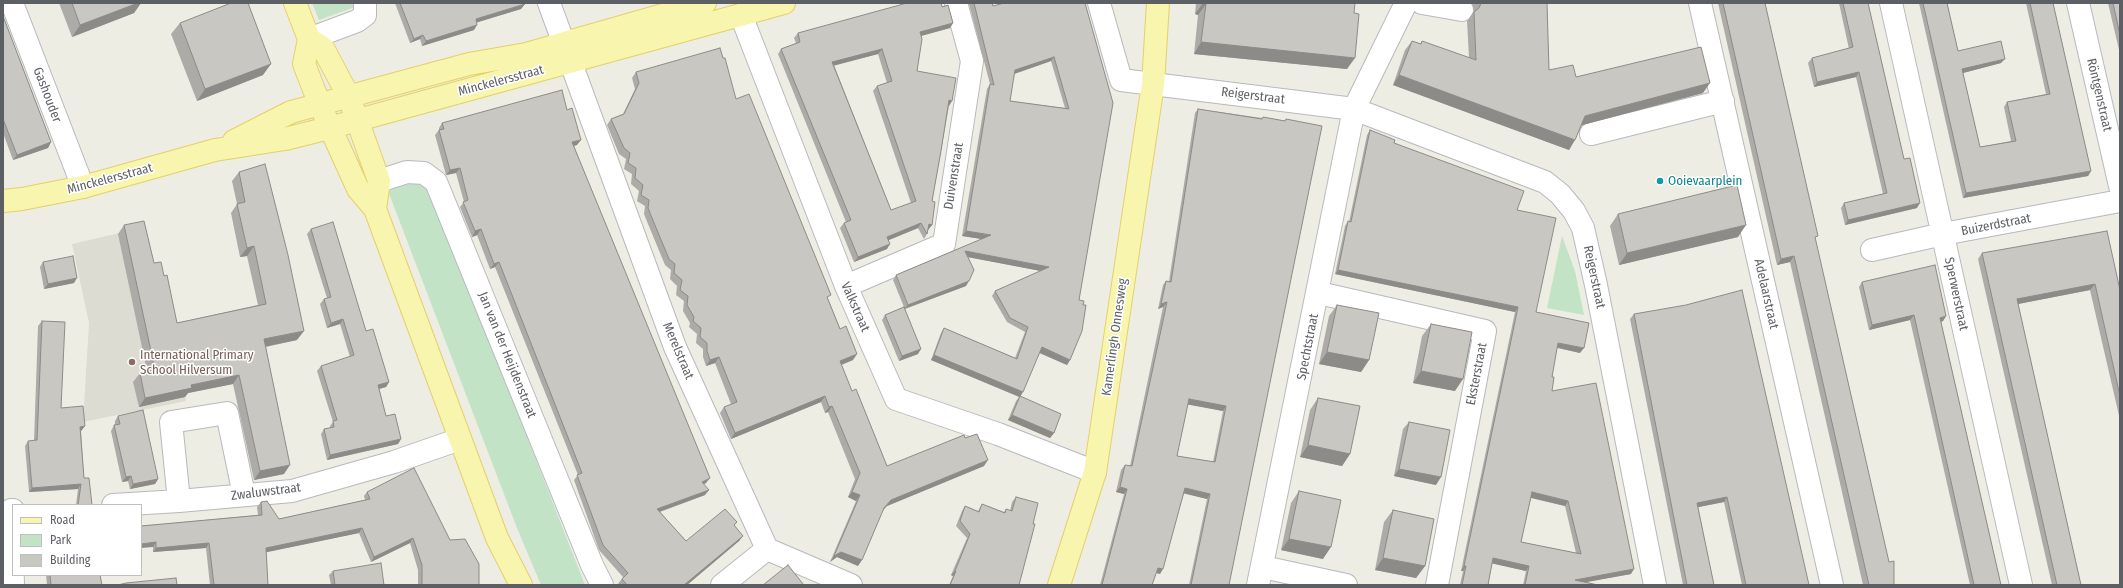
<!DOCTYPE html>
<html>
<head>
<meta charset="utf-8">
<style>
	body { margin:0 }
	#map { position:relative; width:2123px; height:588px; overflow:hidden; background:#edede4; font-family:"Fira Sans Condensed",sans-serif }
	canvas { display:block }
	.frame { position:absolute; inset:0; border:4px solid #5c5f64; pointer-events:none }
	.legend { position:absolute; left:12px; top:504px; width:130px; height:72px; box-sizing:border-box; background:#fff; border:1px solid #bebfc1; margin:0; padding:5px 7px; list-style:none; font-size:12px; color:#5c5f64 }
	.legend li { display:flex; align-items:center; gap:8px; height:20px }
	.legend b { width:20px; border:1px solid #bebfc1 }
</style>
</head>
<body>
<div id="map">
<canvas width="2123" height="588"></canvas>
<div class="frame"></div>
<ul class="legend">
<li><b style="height:5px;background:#f8f5af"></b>Road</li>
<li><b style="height:11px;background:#c3e3c7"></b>Park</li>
<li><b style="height:11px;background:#c9c7c2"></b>Building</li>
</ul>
</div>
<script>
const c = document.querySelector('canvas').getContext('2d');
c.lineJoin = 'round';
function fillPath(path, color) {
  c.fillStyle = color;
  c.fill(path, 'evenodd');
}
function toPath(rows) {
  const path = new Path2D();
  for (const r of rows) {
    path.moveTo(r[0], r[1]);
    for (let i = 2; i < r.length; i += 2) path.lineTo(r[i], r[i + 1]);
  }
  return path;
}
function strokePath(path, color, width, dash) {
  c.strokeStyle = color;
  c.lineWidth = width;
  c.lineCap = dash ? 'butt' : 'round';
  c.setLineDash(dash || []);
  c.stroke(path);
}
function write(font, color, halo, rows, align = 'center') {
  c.font = font + ' "Fira Sans Condensed",sans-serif';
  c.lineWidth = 3;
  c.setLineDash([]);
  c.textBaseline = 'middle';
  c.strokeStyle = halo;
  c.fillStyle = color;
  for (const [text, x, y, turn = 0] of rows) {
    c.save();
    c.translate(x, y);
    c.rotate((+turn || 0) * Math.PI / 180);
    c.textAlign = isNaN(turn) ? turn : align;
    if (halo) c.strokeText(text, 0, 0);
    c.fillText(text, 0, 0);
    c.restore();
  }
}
const education = toPath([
	[145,227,186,401,83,422,89,323,72,244]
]);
const green = toPath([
	[312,3,353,3,355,7,319,20],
	[415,182,427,187,438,209,585,585,541,585,517,528,388,191],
	[1562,236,1575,271,1584,315,1547,308]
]);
const minor = toPath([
	[12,3,83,187],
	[549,3,675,347,767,549,851,585],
	[1099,3,1121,80,1354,109,1545,182,1560,194,1574,211,1583,228,1596,285,1655,585],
	[1422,3,1462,10],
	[1700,3,1832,585],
	[1891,3,2021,585],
	[2078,3,2120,186],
	[741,15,846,286,896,399,998,434,1095,472],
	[309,39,357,21,365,15,365,3],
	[1591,134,1723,101],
	[379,181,407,172,424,173,436,182,592,565,602,585],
	[1872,250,1943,234,2120,201],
	[846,286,944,244,972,61,956,3],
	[1319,293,1485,331,1437,585],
	[179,501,171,422,227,413,244,495],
	[113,505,179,501,292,491,394,462,460,439],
	[1263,567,1346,585],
	[13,585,11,510,13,510],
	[722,585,767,549],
	[1258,585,1354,109,1406,3]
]);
const major = toPath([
	[295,3,309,39,304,64,320,105,358,189,375,209,497,538,521,585],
	[309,39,323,48,349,97,379,181,375,209],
	[234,141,291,112,469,64,526,54,705,3],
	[3,201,22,199,83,187,215,150,285,139,329,128,784,3],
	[1059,585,1095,472,1153,84,1158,3]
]);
const wall = toPath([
	[59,3,141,3,134,13,72,37],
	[395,3,524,3,525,4,521,9,477,22,474,30,422,46,420,39,410,43],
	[970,3,992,3,993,6,1085,3,1079,300,1070,360,1067,365,1039,353,1020,396,1054,433,1050,438,1008,420,1016,401,1019,397,931,360,941,333,944,328,1015,358,1025,332,1007,322,992,296,995,291,1041,271,968,257,966,286,905,309,918,354,899,361,882,320,885,315,904,307,893,280,896,275,982,239,962,236,987,89,990,84,969,4],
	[1051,61,1065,108,1010,101,1014,74],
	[1196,3,1353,3,1354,13,1347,69,1194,54,1198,15,1195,14],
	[1472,3,1547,3,1549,70,1576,77,1703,93,1582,125,1569,150,1393,85,1405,50,1412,41,1420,44,1422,41,1469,58,1467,21,1474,11],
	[1718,3,1765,3,1815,240,1894,585,1863,585,1790,262,1777,265],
	[1839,3,1868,3,1904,159,1917,208,1845,225,1841,208,1844,203,1883,194,1856,77,1814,87,1808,63,1812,58,1849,49],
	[1919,3,1947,3,1958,51,2001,63,1963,73,1980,147,2011,141,2004,107,2007,102,2046,94,2026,3,2053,3,2091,171,2088,176,1963,198],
	[2108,3,2120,3,2120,54],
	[942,7,953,23,950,28,921,36,917,71,949,106,932,201,932,225,928,230,927,234,924,239,918,228,889,240,887,249,854,262,840,228,844,223,846,222,778,54,781,49,796,43,794,38,798,33],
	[878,54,887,83,877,86,873,91,911,203,891,210,834,65],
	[3,16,51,142,48,148,13,160,3,133],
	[180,23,263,75,197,101,171,34],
	[723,58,736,99,828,299,853,360,841,365,852,391,887,466,965,438,984,466,887,506,883,510,858,566,837,557,830,562,856,501,848,497,855,479,828,412,825,413,821,402,731,439,720,413,724,407,731,404,715,363,706,366,703,357,703,349,696,343,697,334,689,327,690,323,683,311,684,301,676,295,677,286,670,279,671,270,665,265,648,224,644,214,645,206,637,201,639,191,631,184,632,174,624,169,626,159,619,154,607,125,611,119,623,114,635,89,632,78,636,72],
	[1198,109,1262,118,1263,117,1284,121,1286,119,1229,585,1189,585,1207,499,1184,493,1160,574,1156,573,1152,585,1100,585,1124,494,1116,492,1121,470,1125,465,1130,466,1163,307,1158,309,1163,285,1166,281,1169,281,1195,113],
	[1188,404,1223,411,1213,462,1177,456],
	[442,123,577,145,574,146,706,483,704,484,705,495,660,512,686,541,737,522,734,526,743,536,739,541,687,585,619,585,618,584,623,577,599,550,574,480,578,475,495,267,490,269,477,235,472,237,460,207,464,202,456,173,446,175,435,135,439,130,439,128],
	[1370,130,1517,210,1536,312,1580,353,1557,348,1552,377,1552,391,1631,574,1585,582,1598,585,1523,585,1526,571,1492,563,1488,585,1460,585,1463,571,1461,571,1515,312,1335,274,1345,226,1348,221,1349,222,1367,135],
	[1531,498,1565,506,1576,553,1521,542],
	[239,172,297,340,266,347,284,474,254,480,233,384,188,393,185,397,139,407,133,382,140,373,147,371,118,234,124,225,164,276,177,323,258,305,247,256,240,257,231,213,237,204,232,181],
	[1618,214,1738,237,1619,265,1610,226],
	[311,229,366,331,389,382,386,387,379,389,386,416,401,439,398,444,327,460,321,434,324,429,330,428,330,426,333,422,317,371,321,366,350,357,340,324,327,328,320,304,324,299,327,298,307,234],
	[1982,253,2120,290,2120,420,2090,290,2018,304,2081,585,2052,585,1978,259],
	[43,262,74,283,44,289,40,267],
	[1862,282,1946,316,1943,321,1941,322,2001,585,1970,585,1910,320,1869,330,1859,287],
	[1337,305,1369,360,1361,372,1319,364,1329,316],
	[1634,314,1809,585,1742,585,1724,502,1698,507,1714,585,1683,585,1630,319],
	[42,321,61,408,85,426,81,431,84,478,92,505,76,505,78,489,29,492,25,446,28,441,34,441,38,326],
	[1431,324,1455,391,1413,383,1422,336],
	[1318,398,1350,454,1342,466,1300,457,1310,410],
	[118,416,158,479,155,484,130,489,128,481,122,482,111,431,114,425,115,425,115,421],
	[1409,422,1436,485,1394,476,1403,429],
	[1299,491,1323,559,1281,550,1291,503],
	[367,492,450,540,479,585,418,585,418,570,410,543,371,562,359,533,266,552,268,585,210,585,206,548,153,552,153,547,141,526,258,515,257,507,261,502,279,519,365,500,364,496],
	[1016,497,1019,585,949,585,953,576,951,575,967,538,956,526,962,511,965,506,978,511,982,504,1004,512,1006,509,1010,511,1012,502],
	[1393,510,1425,566,1416,578,1375,570,1384,522],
	[333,571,384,585,331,585,329,575],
	[46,575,100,575,102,585,47,585]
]);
const shadedWall = toPath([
	[138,3,141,3,134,13,72,37,80,25],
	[1203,3,1206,4,1198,15,1195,14],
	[525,4,521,9,472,24,476,19],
	[953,23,950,28,917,37,920,32],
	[477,25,474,30,422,46,426,41],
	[423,35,420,39,410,43,414,39],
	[1201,42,1355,58,1347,69,1194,54],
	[882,49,878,54,829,67,832,62],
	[1054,57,1051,61,1011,75,1015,70],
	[2005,59,2001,63,1959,74,1962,69],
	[271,64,263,75,197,101,205,89],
	[1859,72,1856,77,1814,87,1817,82],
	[1399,75,1575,140,1569,150,1393,85],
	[1710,83,1703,93,1579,126,1585,116],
	[949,100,952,101,949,106,946,105],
	[581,140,577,145,569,147,572,142],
	[51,142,48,148,13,160,17,155],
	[460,168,456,173,446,175,450,170],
	[2091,171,2088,176,1963,198,1966,193],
	[1920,203,1917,208,1845,225,1848,220],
	[921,223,918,228,884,242,887,237],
	[929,224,932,225,928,230,925,229],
	[1746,225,1738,237,1619,265,1627,253],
	[481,229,477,235,472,237,475,231],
	[966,231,991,235,988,240,962,236],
	[890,244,887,249,854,262,858,257],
	[254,246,247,256,240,257,247,248],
	[965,251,1049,267,1046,272,962,256],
	[1794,256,1790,262,1777,265,1781,259],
	[499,262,495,267,490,269,494,264],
	[1338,270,1518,307,1515,312,1335,274],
	[77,278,74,283,44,289,48,284],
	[969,281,966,286,904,309,908,305],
	[2095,284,2090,290,2013,305,2017,299],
	[1167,302,1163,307,1158,309,1161,304],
	[1914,315,1910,320,1869,330,1872,325],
	[1946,316,1943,321,1937,323,1940,318],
	[343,319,340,324,327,328,331,323],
	[304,331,297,340,258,348,264,339],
	[1558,343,1584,348,1580,353,1555,347],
	[1042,347,1070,360,1067,365,1038,352],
	[921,349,918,354,899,361,902,356],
	[1327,352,1369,360,1361,372,1319,364],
	[857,354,853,360,836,367,840,361],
	[934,355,1023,392,1020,397,931,360],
	[719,357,715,363,706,366,710,360],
	[1421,371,1463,379,1455,391,1413,383],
	[239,375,233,384,188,393,185,397,139,407,145,398,191,385],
	[389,382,386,387,375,390,378,385],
	[825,396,821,402,731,439,735,433],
	[1189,399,1226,406,1223,411,1185,404],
	[832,406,828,412,825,413,829,407],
	[1012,415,1054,433,1050,438,1008,420],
	[85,426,81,431,77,431,80,427],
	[401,439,398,444,327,460,330,455],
	[1308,445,1350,454,1342,466,1300,457],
	[988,460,984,466,887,506,880,514,891,500],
	[290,465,284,474,254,480,260,471],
	[1399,469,1441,477,1436,485,1394,476],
	[131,476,128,481,122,482,126,477],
	[710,478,706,483,698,487,702,482],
	[158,479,155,484,130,489,133,484],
	[81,484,78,489,29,492,32,488],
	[1120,487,1127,489,1124,494,1116,492],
	[1185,488,1210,494,1207,499,1182,493],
	[709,490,705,495,653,514,657,509],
	[852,492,860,495,856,501,848,497],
	[1532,492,1568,501,1565,506,1528,497],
	[1727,497,1724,502,1694,508,1697,503],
	[362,528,359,533,263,553,266,548],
	[743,536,739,541,687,585,684,585],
	[413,538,410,543,371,562,374,557],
	[1289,539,1331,547,1323,559,1281,550],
	[156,542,153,547,141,548,141,544],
	[209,543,206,548,153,552,156,548],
	[841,552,862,560,858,566,837,557,830,562,834,556],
	[1383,558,1425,566,1416,578,1375,570],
	[1493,558,1529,566,1526,571,1490,563],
	[1464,566,1466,566,1463,571,1461,571],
	[1158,568,1163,569,1160,574,1154,572],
	[1634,569,1631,574,1571,585,1575,580],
	[955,571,956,571,953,576,951,575]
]);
const building = toPath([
	[72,3,138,3,80,25,72,3],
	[231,3,248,3,271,64,205,89,180,23,231,3],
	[400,3,524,3,525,4,476,19,477,25,426,41,423,35,414,39,400,3],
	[907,3,941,3,942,7,948,5,953,23,920,32,922,39,917,71,956,78,952,101,949,100,941,151,932,201,935,202,932,225,929,224,927,234,921,223,887,237,890,244,858,257,844,223,851,220,781,49,800,42,798,33,907,3],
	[882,49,892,81,877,86,916,201,891,210,832,62,882,49],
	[974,3,992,3,993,6,1004,3,1085,3,1113,103,1079,300,1084,301,1083,305,1086,305,1082,331,1070,360,1042,347,1023,392,934,355,944,328,1017,359,1028,327,1010,318,995,291,1049,267,965,251,974,270,969,281,908,305,896,275,991,235,966,231,990,84,994,85,974,3],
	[1054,57,1069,109,1010,101,1015,70,1054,57],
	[1203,3,1355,3,1354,13,1359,14,1355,58,1201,42,1206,4,1203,3],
	[1481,3,1547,3,1549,70,1573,65,1576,77,1701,47,1710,83,1585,116,1575,140,1399,75,1412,41,1421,44,1422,41,1476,60,1474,12,1479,8,1481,3],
	[1723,3,1765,3,1818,236,1815,237,1889,562,1894,561,1894,585,1869,585,1794,256,1781,259,1723,3],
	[1843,3,1868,3,1904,159,1910,158,1920,203,1848,220,1844,203,1887,193,1859,72,1817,82,1812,58,1853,47,1843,3],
	[1923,3,1947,3,1958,51,2001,41,2005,59,1962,69,1980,147,2016,141,2007,102,2050,94,2030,3,2053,3,2091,171,1966,193,1923,3],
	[2113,3,2120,3,2120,35,2113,3],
	[3,16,51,142,17,155,3,119,3,16],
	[720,48,723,58,725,58,736,99,749,94,831,295,827,297,840,329,846,326,857,354,840,361,852,391,856,389,887,466,964,435,965,438,977,434,988,460,891,500,884,508,862,560,841,552,834,556,860,495,852,492,860,473,832,406,829,407,825,396,735,433,724,407,737,402,719,357,710,360,707,351,707,343,700,337,701,328,693,321,694,317,687,305,688,296,680,290,682,280,674,273,675,264,669,259,652,218,648,208,649,200,641,195,643,185,635,178,636,168,628,163,630,153,624,148,611,119,624,114,639,83,636,72,720,48],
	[562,90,567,110,572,108,581,140,572,142,710,478,702,482,709,490,657,509,686,541,725,509,737,522,734,525,743,536,684,585,627,585,622,579,628,573,603,545,577,475,582,473,499,262,494,264,481,229,475,231,463,202,468,200,460,168,450,170,439,130,444,129,442,123,562,90],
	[1198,109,1262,119,1263,117,1285,121,1286,119,1322,126,1229,585,1191,585,1210,494,1185,488,1163,569,1158,568,1152,585,1102,585,1127,489,1120,487,1125,465,1132,466,1167,302,1161,304,1166,281,1171,282,1198,109],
	[1189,399,1226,406,1215,462,1177,456,1189,399],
	[1370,130,1395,140,1394,143,1524,191,1517,210,1556,218,1536,312,1589,323,1584,348,1558,343,1552,377,1554,377,1552,391,1596,383,1634,569,1575,580,1598,585,1525,585,1529,566,1493,558,1488,585,1462,585,1466,566,1464,566,1518,307,1338,270,1348,221,1351,222,1370,130],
	[1532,492,1568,501,1581,554,1521,542,1532,492],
	[265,164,288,255,304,331,264,339,290,465,260,471,239,375,191,385,192,388,145,398,140,373,155,370,124,225,144,221,154,263,161,262,164,276,167,275,177,323,266,304,254,246,247,248,237,204,245,202,239,172,265,164],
	[1737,185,1746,225,1627,253,1618,214,1737,185],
	[333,222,366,331,373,329,389,382,378,385,386,416,395,414,401,439,330,455,324,429,334,427,333,421,337,420,321,366,354,355,343,319,331,323,324,299,331,297,311,229,333,222],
	[2107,231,2120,290,2120,396,2095,284,2017,299,2081,585,2057,585,1982,253,2107,231],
	[73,256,77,278,48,284,43,262,73,256],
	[1935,265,1946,316,1940,318,2001,585,1974,585,1914,315,1872,325,1862,282,1935,265],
	[1742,290,1809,585,1746,585,1727,497,1697,503,1714,585,1687,585,1634,314,1686,305,1742,290],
	[1337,305,1379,313,1369,360,1327,352,1337,305],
	[904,307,921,349,902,356,885,315,904,307],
	[42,321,65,322,61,408,83,406,85,426,80,427,84,478,89,478,92,505,78,505,81,484,32,488,28,441,37,440,42,321],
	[1431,324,1472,332,1463,379,1421,371,1431,324],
	[1020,396,1061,414,1054,433,1012,415,1020,396],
	[1318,398,1360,406,1350,454,1308,445,1318,398],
	[143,410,158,479,133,484,131,476,126,477,114,425,120,424,118,416,143,410],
	[1409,422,1450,430,1441,477,1399,469,1409,422],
	[414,468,450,540,465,539,479,564,479,585,422,585,422,565,413,538,374,557,362,528,266,548,268,585,214,585,209,543,156,548,156,542,141,544,141,526,262,515,261,502,267,501,279,519,370,499,367,492,414,468],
	[1299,491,1341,500,1331,547,1289,539,1299,491],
	[1016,497,1038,503,1033,524,1035,524,1019,585,950,585,956,571,955,571,970,534,960,521,965,506,979,512,982,504,1005,513,1006,509,1012,511,1016,497],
	[1393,510,1434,519,1425,566,1383,558,1393,510],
	[381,563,384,585,335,585,333,571,381,563],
	[788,565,803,584,802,585,763,585,788,565],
	[50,575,100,575,102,585,51,585,50,575],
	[176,578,177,585,118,585,126,583,176,578]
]);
const markers = [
	[1660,181,4,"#0f9aa8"],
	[132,362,4,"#8d6e63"]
];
const streetNames = [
	["Minckelersstraat",501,81,-15],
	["Gashouder",47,95,69],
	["Röntgenstraat",2099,95,77],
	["Reigerstraat",1253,96,7],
	["Duivenstraat",954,176,-81],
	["Minckelersstraat",110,179,-15],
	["Buizerdstraat",1996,225,-11],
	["Reigerstraat",1594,277,78],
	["Adelaarstraat",1766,294,77],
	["Sperwerstraat",1956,294,78],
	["Valkstraat",855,307,66],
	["Kamerlingh Onnesweg",1115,337,-82],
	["Spechtstraat",1308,347,-79],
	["Merelstraat",678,351,67],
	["Jan van der Heijdenstraat",507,355,68],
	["Eksterstraat",1477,374,-79],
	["Zwaluwstraat",266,492,-7]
];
const cultureNames = [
	["Ooievaarplein",1668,181]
];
const educationNames = [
	["International Primary",140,355],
	["School Hilversum",140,370]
];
fillPath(education, '#dddcd3');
fillPath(green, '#c3e3c7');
strokePath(minor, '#b7b9bd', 24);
strokePath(major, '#e5d066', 24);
strokePath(minor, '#fff', 22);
strokePath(major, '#f8f5af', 22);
fillPath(wall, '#adaba7');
fillPath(shadedWall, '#8d8b88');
fillPath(building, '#c9c7c2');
strokePath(building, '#8d8b88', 1);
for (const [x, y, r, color] of markers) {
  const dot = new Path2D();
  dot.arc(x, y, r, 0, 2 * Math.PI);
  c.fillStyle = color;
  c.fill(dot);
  strokePath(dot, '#fff', 1.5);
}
write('13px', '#5c5f64', '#fff', streetNames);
write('13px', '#0d838f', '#fff', cultureNames, 'left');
write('13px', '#785e54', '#fff', educationNames, 'left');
</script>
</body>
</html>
